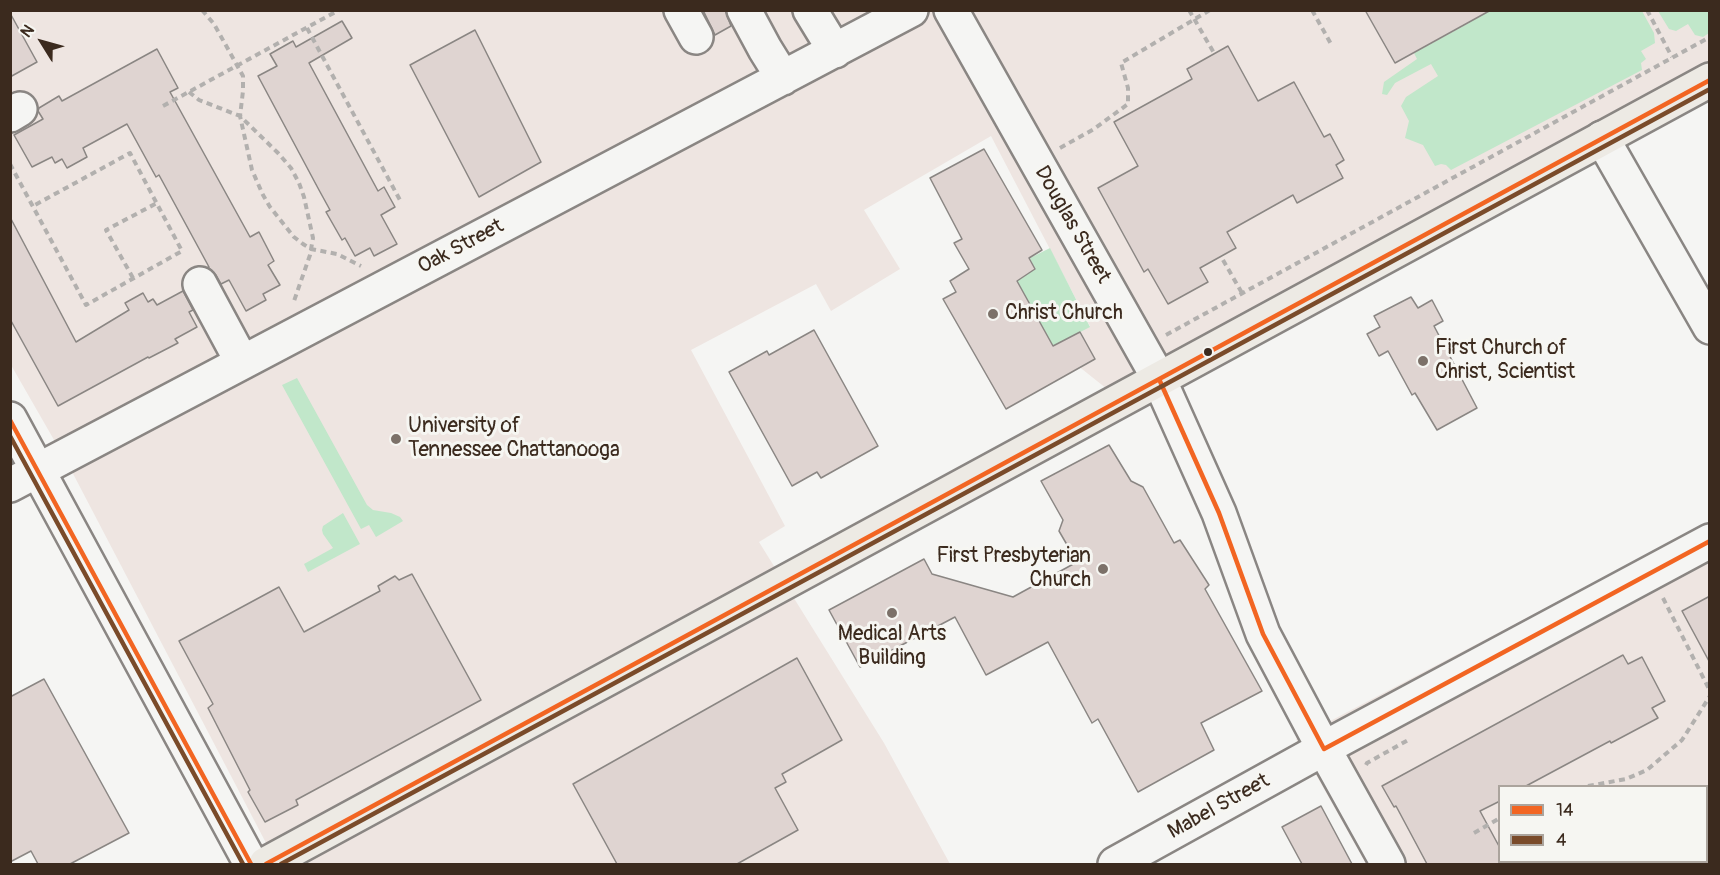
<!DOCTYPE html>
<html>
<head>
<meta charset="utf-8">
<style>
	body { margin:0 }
	#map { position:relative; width:1720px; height:875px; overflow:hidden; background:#f5f5f3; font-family:Pangolin,sans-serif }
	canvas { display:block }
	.frame { position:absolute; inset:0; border:12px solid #3b2a1e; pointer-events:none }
	.legend { position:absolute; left:1498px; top:785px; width:210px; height:78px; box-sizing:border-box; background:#f6f6f2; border:2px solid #aba49d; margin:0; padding:8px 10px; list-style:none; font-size:18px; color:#3b2a1e }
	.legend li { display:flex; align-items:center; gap:12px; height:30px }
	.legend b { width:30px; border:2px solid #aba49d }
	.north { position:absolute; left:12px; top:12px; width:60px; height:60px; -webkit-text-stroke:4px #f6f6f2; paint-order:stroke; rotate:307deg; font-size:16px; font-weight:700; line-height:24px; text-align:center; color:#3b2a1e }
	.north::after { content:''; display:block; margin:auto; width:21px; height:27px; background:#3b2a1e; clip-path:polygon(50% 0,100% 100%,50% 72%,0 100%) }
</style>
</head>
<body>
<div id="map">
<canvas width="1720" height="875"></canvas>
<div class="frame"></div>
<ul class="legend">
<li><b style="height:8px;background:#f26522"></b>14</li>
<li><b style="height:8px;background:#7a4b2a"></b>4</li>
</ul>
<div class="north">N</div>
</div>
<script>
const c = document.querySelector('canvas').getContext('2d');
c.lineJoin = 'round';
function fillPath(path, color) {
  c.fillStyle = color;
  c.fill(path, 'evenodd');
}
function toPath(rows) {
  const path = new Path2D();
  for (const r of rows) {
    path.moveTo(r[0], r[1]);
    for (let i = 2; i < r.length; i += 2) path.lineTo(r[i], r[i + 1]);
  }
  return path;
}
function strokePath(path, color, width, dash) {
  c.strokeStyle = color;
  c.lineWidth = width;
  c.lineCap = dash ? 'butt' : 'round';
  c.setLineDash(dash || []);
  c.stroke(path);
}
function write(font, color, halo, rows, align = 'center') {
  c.font = font + ' Pangolin,sans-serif';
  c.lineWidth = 6;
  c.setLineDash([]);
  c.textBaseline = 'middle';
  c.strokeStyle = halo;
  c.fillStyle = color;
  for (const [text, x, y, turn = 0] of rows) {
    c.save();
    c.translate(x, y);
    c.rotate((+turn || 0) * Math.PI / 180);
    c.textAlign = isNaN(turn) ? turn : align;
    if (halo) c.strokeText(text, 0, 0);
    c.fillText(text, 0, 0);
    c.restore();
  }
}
const built = toPath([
	[10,11,1709,11,1709,101,1136,412,1053,346,1090,326,991,136,864,210,900,269,831,311,816,284,691,350,785,526,759,542,884,743,950,864,277,864,69,466,11,365],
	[1709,522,1709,864,1366,864,1296,739],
	[1500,786,1706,786,1706,862,1500,862]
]);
const green = toPath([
	[1463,11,1642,11,1654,33,1655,43,1641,51,1646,59,1641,63,1642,70,1451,170,1446,165,1441,164,1435,166,1423,145,1405,138,1409,121,1401,106,1406,97,1438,76,1431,64,1395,83,1387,95,1382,94,1384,82,1417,59,1414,53,1469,23],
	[1658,11,1709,11,1709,33,1703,37,1695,35,1688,24,1676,31,1669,29],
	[1050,248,1090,327,1053,346,1017,281,1035,269,1030,258],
	[297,378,367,505,373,510,391,513,400,517,403,521,376,537,369,525,361,529,282,385],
	[343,513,360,544,308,572,304,564,333,548,323,534,322,530,323,526]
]);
const building = toPath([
	[703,10,725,10,731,26,715,35,703,10],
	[1365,10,1491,10,1395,63,1365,10],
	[10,13,37,62,10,77,10,13],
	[342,21,352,38,309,63,378,191,384,187,395,207,381,215,397,244,374,256,370,248,355,256,345,238,342,240,326,212,330,210,319,190,258,76,277,66,270,54,293,41,296,47,342,21],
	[475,30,541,162,479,197,410,65,475,30],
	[1228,46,1258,101,1294,82,1324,137,1330,134,1344,160,1336,165,1343,178,1297,203,1293,195,1227,232,1236,248,1200,268,1208,282,1168,304,1148,269,1144,272,1098,188,1138,166,1114,122,1192,79,1187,69,1228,46],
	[157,49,178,88,170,92,250,237,259,232,274,261,268,265,280,285,263,294,266,300,246,311,229,280,221,284,216,275,208,267,209,267,159,175,156,177,127,124,83,148,87,157,67,168,62,159,55,163,52,157,32,167,14,135,43,119,38,111,39,108,59,96,62,101,157,49],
	[984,149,1042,250,1029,258,1035,269,1017,281,1053,346,1080,332,1095,359,1006,409,943,299,956,292,950,281,969,269,954,243,962,239,930,178,984,149],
	[10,217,76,342,129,310,125,303,143,293,148,302,153,299,157,305,183,291,193,310,189,312,197,327,175,339,178,343,149,358,148,357,58,406,10,319,10,217],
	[1411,297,1418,308,1432,300,1443,321,1434,326,1477,408,1437,430,1415,393,1412,395,1388,351,1379,356,1367,334,1380,327,1374,316,1411,297],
	[814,330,878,446,821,478,817,472,792,486,729,372,767,351,769,355,814,330],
	[1109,445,1131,481,1143,487,1174,543,1180,540,1209,585,1205,589,1262,691,1201,723,1214,750,1138,792,1098,719,1092,723,1048,642,986,675,955,617,860,667,829,610,924,559,932,574,1013,597,1077,562,1059,531,1063,520,1041,481,1109,445],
	[412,574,481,700,296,800,298,805,265,822,248,792,250,790,208,708,213,704,179,641,279,587,304,632,380,591,378,586,395,576,399,580,412,574],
	[1710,596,1710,663,1682,611,1710,596],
	[1623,655,1628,664,1642,657,1665,701,1652,708,1658,718,1611,743,1610,741,1526,786,1500,786,1500,801,1480,811,1500,848,1500,861,1507,861,1508,864,1427,864,1396,806,1394,807,1382,786,1623,655],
	[797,658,842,740,782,774,786,782,775,788,798,830,737,864,617,864,573,784,797,658],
	[44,679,129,833,70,864,38,864,31,851,10,862,10,697,44,679],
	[1321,806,1352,864,1302,864,1282,827,1321,806]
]);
const path = toPath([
	[202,10,214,24,243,76,243,91,240,116,252,170,263,195,270,207,294,237,303,244,311,249,337,254,361,266],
	[1189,10,1214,53],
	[1312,10,1331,44],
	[1647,10,1672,57],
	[307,28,401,202],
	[189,92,199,100,240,116,278,153,291,168,299,183,304,197,313,238,310,255,294,301],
	[163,106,339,10],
	[1060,148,1094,129,1128,104,1128,88,1121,63,1210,10],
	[10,164,86,305,182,251,130,153,33,206],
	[1223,260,1242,293],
	[133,278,106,230,157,203],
	[1166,335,1710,37],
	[1663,598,1710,691],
	[1366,765,1367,763,1410,739],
	[1588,786,1626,779,1647,770,1682,740,1710,696],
	[1706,830,1710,829],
	[1474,833,1500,818],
	[1551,862,1553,864],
	[1640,864,1643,862]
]);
const minor = toPath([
	[681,10,696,37],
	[744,10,765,49,783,78],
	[810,10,835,51],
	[951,10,1159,379,1219,513,1263,634,1324,749,1388,864],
	[10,115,20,109],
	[1602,138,1710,327],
	[200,284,242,362],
	[10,419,251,864],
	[10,485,911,10],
	[1115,864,1341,739,1710,541]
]);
const major = toPath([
	[266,864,1710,80]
]);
const bus1 = toPath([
	[1159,379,1219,513,1263,634,1324,749,1710,541],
	[10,420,251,864],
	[266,864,1710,80]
]);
const bus2 = toPath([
	[10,436,243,864],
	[281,864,1710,89]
]);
const markers = [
	[993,314,6,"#7c7169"],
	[1208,352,5,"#3b2a1e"],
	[1423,361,6,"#7c7169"],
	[396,439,6,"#7c7169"],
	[1103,569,6,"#7c7169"],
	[892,613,6,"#7c7169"]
];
const streetNames = [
	["Douglas Street",1072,225,60],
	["Oak Street",461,247,-28],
	["Mabel Street",1219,807,-29]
];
const poiNames = [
	["Christ Church",1005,314],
	["First Church of",1435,349],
	["Christ, Scientist",1435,373],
	["University of",408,427],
	["Tennessee Chattanooga",408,451],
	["First Presbyterian",1091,557,"right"],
	["Church",1091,581,"right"],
	["Medical Arts",892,635,"center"],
	["Building",892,659,"center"]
];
fillPath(built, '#eee5e1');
fillPath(green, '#c1e7ca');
fillPath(building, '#dfd4d1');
strokePath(building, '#8a8683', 1.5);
strokePath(minor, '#8a8683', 38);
strokePath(major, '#8a8683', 38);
strokePath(path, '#b2b0ae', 4, [6, 4.5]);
strokePath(minor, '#f5f5f3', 33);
strokePath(major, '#edeae4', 33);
strokePath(bus1, '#f26522', 4.5);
strokePath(bus2, '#7a4b2a', 4.5);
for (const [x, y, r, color] of markers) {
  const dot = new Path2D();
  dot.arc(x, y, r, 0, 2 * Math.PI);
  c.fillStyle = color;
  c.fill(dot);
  strokePath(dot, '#f6f6f2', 2);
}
write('21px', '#3b2a1e', '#f6f6f2', streetNames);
write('21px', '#3b2a1e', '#f6f6f2', poiNames, 'left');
</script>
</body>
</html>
